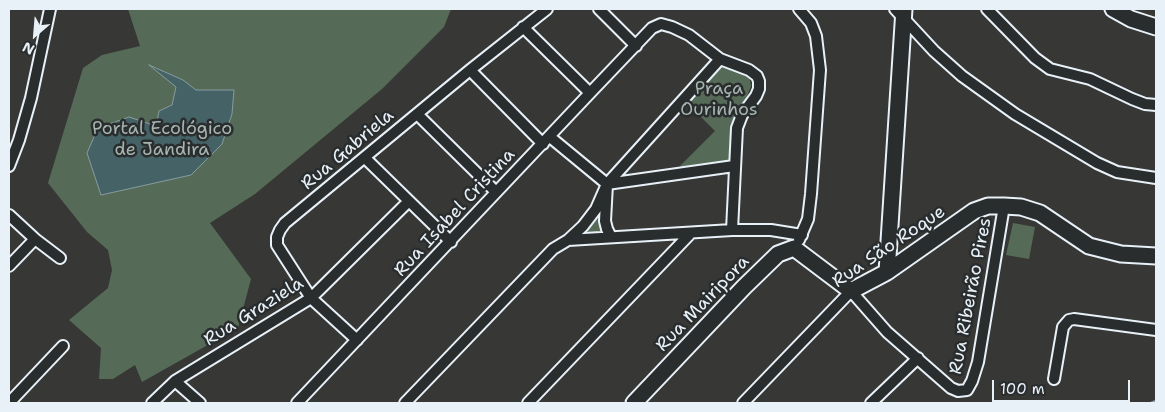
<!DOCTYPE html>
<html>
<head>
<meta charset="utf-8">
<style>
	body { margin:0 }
	#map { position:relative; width:1165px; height:412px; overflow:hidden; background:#373735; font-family:"Shantell Sans",sans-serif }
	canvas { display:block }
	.frame { position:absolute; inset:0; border:10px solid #e8f1f8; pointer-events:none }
	.north { position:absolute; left:10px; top:10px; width:50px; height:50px; -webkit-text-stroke:4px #2a2d2e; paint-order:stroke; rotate:207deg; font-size:14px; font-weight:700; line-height:20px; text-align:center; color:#e8f1f8 }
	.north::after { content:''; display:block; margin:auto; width:18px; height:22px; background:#e8f1f8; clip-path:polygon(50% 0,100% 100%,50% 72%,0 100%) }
	.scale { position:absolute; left:992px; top:380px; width:138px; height:22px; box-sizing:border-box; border:2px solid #e8f1f8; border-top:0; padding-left:6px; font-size:15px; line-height:18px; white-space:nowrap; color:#e8f1f8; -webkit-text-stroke:4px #2a2d2e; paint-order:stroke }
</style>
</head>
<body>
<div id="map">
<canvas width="1165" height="412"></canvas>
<div class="frame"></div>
<div class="north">N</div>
<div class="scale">100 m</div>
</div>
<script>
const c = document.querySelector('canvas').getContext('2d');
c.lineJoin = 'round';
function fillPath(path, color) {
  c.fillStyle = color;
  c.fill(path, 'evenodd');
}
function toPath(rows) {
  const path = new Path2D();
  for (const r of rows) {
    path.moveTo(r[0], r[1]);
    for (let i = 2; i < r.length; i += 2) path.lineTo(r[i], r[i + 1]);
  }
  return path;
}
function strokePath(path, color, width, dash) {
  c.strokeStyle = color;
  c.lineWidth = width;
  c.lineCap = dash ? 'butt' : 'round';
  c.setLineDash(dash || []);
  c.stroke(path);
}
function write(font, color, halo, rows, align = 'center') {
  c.font = font + ' "Shantell Sans",sans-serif';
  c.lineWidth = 5;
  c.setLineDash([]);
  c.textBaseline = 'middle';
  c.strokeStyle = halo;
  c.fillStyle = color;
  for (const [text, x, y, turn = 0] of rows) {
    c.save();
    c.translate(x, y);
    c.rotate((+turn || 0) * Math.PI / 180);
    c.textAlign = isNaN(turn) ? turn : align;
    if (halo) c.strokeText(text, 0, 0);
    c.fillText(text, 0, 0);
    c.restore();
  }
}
const green = toPath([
	[128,9,451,9,444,27,382,89,255,194,210,223,251,279,238,328,142,382,135,365,113,379,99,379,101,348,69,320,108,288,112,270,108,250,87,232,48,183,83,68,102,55,140,46],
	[720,66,725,66,746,76,750,80,751,86,744,104,738,110,734,116,730,160,727,162,679,167,715,131,688,104],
	[599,208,601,209,603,228,599,233,588,232,586,230],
	[1013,223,1035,227,1029,259,1006,255]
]);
const water = toPath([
	[149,65,183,80,196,90,234,90,232,114,222,144,191,175,101,195,87,153,98,128,129,117,156,126,159,111,172,105,176,87,149,65]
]);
const stream = toPath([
	[1151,403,1156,401]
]);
const street = toPath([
	[599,9,636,46],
	[799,9,811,23,816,36,820,70,811,194,808,219,799,240],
	[895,9,934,51,962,76,1015,114,1097,163,1117,172,1156,178],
	[987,9,1035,58,1050,69,1090,79,1132,99,1145,104,1156,105],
	[523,27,590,93],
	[470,70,543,144],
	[417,114,496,192],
	[550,137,607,184],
	[365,158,451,242],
	[9,166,19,140,31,98,50,9],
	[9,215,35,239,60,258],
	[611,237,607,229,605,221,607,184,734,166],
	[568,240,583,226,596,209,607,184,720,59],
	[9,266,35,239],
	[357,340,311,298,277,245,277,237,280,230,285,223,470,70,547,9],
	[1054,379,1063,327,1069,320,1074,319,1156,330],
	[175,381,200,403],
	[9,403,63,346],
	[152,403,175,381,311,298,409,201],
	[297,403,590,93,652,28,661,24,672,27,689,35,720,59,749,70,757,76,759,81,759,89,756,96,742,115,737,128,732,230],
	[405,403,553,249,568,240,732,230,771,230,802,235],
	[528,403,691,233],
	[743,403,851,291,887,332,951,388,958,391,967,390,972,381,978,362,1004,206],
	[871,403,918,358]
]);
const secondary = toPath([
	[1113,9,1131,19,1156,27],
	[887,272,904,9],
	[634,403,744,287,778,254,794,248,851,291,887,272,974,211,988,206,1004,206,1021,207,1040,213,1089,246,1121,254,1156,256]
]);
const parkNames = [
	["Praça",719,89],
	["Ourinhos",719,110],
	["Portal Ecológico",162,129],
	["de Jandira",162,150]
];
const streetNames = [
	["Rua Gabriela",348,150,-40],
	["Rua Isabel Cristina",455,213,-47],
	["Rua São Roque",889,247,-34],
	["Rua Ribeirão Pires",971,296,-79],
	["Rua Mairipora",703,304,-46],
	["Rua Graziela",254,312,-32]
];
fillPath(green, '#566b57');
fillPath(water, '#456366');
strokePath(water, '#869ca0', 1);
strokePath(stream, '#869ca0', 2.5);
strokePath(street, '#e8f1f8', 14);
strokePath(secondary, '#e8f1f8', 19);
strokePath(street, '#2a2d2e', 10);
strokePath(secondary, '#2a2d2e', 15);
write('18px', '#a6b5b0', '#2a2d2e', parkNames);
write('18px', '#e8f1f8', '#2a2d2e', streetNames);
</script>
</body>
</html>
